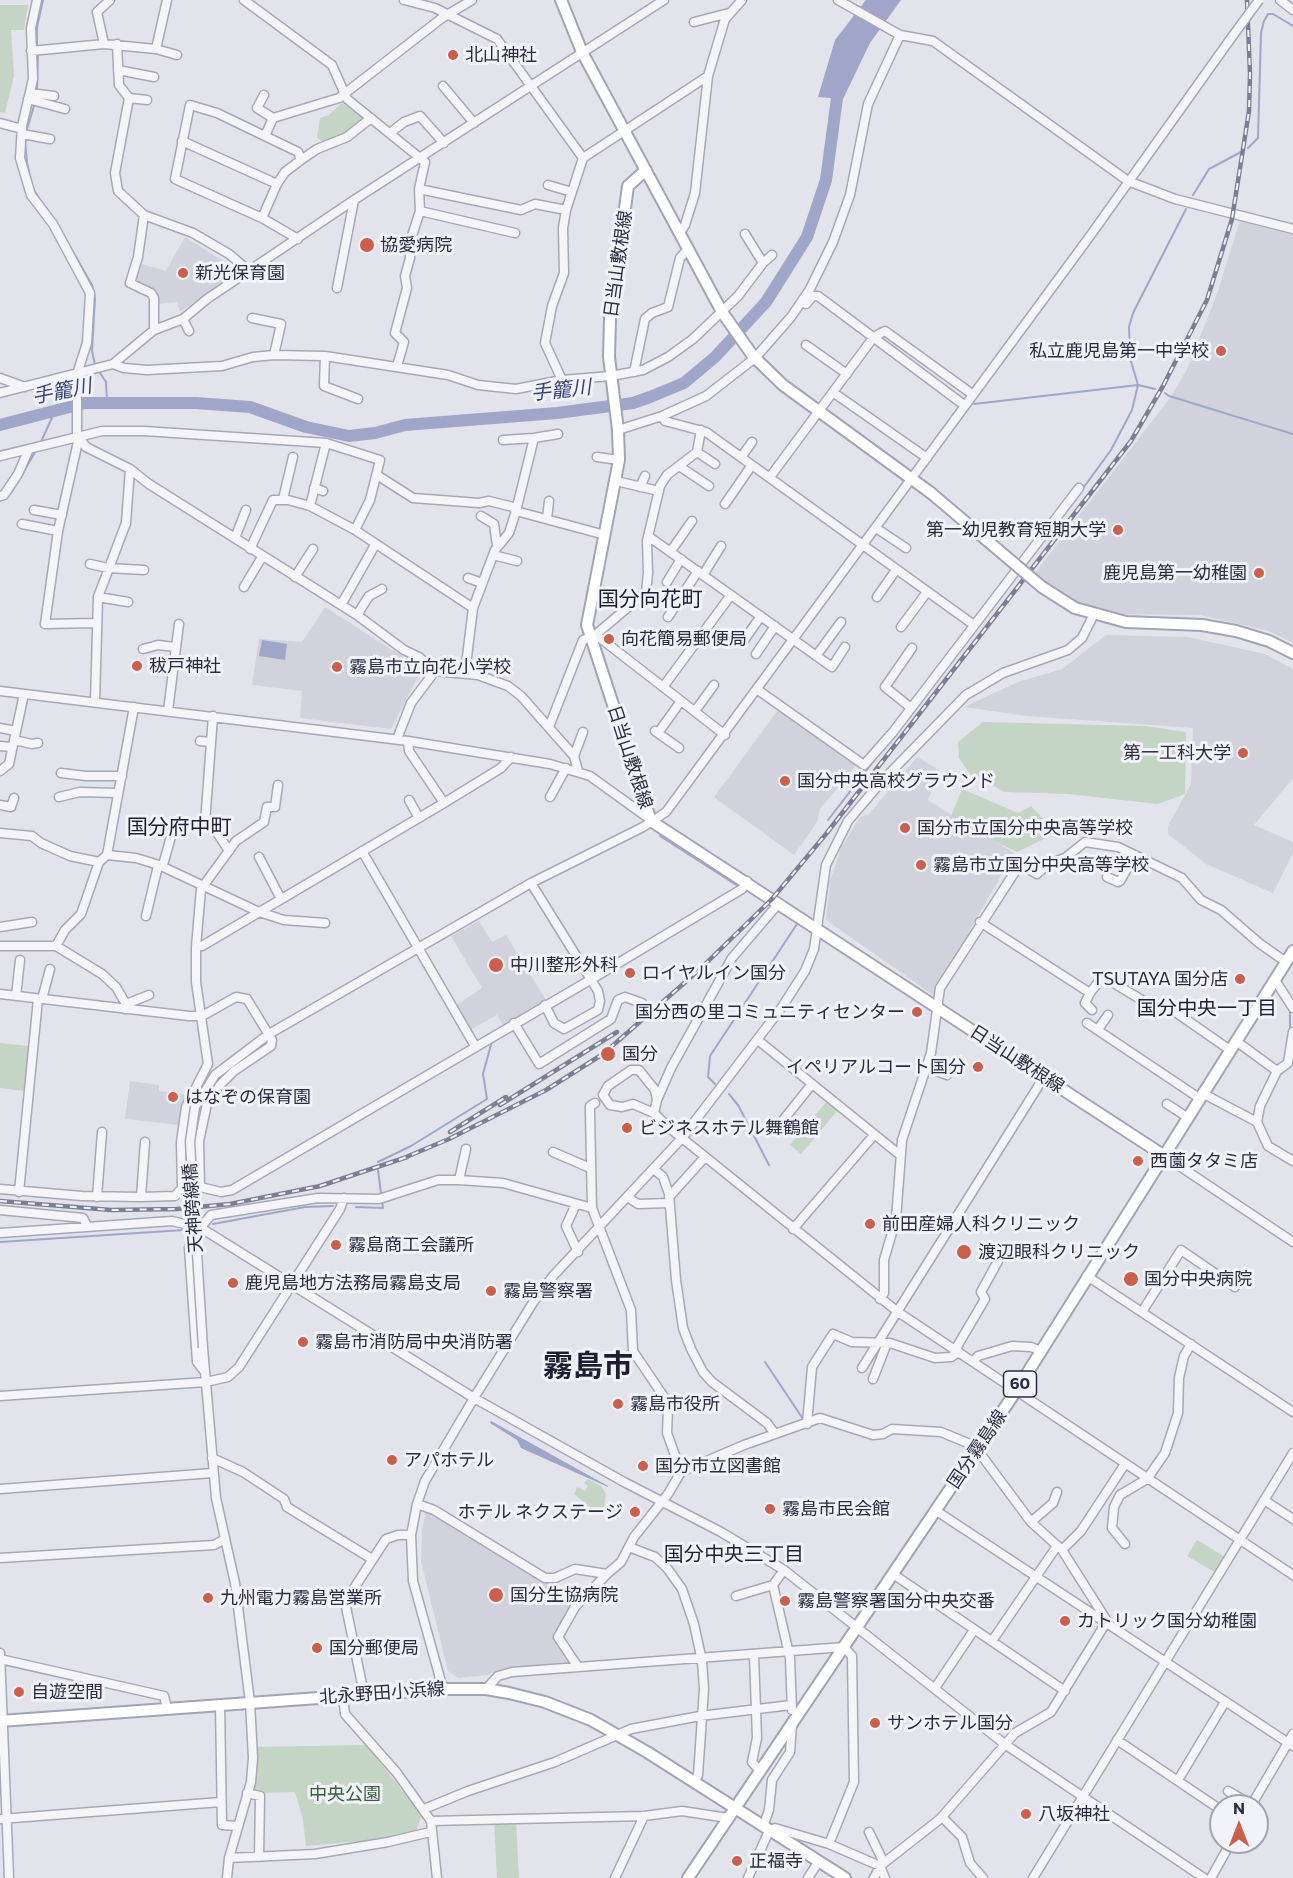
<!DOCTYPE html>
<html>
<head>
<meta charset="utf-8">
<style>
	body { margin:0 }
	#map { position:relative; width:1293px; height:1878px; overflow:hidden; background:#e3e3eb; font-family:Commissioner,sans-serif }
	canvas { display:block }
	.north { position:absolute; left:1209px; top:1794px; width:60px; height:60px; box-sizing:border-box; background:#f2f3f8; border:2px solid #a2a3af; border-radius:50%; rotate:0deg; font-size:16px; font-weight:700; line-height:24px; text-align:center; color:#2b2c42 }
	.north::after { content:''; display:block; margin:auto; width:21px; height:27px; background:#cc5f4b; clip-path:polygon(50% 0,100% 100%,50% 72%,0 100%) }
</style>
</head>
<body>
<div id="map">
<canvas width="1293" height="1878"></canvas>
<div class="north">N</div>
</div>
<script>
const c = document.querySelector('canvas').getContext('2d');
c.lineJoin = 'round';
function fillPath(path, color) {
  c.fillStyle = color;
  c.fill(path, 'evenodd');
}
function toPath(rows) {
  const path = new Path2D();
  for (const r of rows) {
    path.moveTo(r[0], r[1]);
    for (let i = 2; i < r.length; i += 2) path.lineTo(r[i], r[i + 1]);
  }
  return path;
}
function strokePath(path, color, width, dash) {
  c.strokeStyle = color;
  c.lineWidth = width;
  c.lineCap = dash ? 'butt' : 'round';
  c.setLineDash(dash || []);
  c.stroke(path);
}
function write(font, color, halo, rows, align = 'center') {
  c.font = font + ' Commissioner,"Noto Sans JP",sans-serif';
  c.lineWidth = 6;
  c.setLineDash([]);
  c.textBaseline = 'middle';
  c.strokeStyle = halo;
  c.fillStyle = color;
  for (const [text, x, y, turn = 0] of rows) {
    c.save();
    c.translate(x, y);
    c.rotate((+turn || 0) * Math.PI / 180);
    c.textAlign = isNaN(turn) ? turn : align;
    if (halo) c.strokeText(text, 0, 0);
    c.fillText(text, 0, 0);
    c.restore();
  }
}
const built = toPath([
	[1240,220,1293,235,1293,643,1269,631,1200,615,1114,614,1075,602,1034,574,1170,398,1187,369,1217,294],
	[185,237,239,271,180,312,177,302,159,304,157,294,134,283,138,263,166,271],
	[325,607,422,669,391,729,300,718,302,691,252,685,259,639,302,642],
	[1106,635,1188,637,1265,654,1293,669,1293,778,1254,825,1293,842,1293,853,1273,893,1206,864,1168,834,1168,826,1191,784,1193,728,1027,716,964,707,1018,682,1062,669],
	[778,710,857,764,820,809,817,822,794,855,714,797],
	[917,757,939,770,928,800,1014,853,933,995,826,920,830,881,841,848,860,817,869,814],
	[479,921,492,942,506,935,546,1000,503,1025,497,1015,470,1030,455,1006,482,988,451,936],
	[130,1081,159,1085,159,1091,187,1095,179,1125,125,1119],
	[426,1509,553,1585,575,1605,556,1638,576,1665,502,1669,488,1675,458,1678,448,1671,421,1561,422,1531]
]);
const green = toPath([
	[0,5,28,5,24,30,11,30,14,76,5,113,0,112],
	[342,103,364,117,358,125,325,143,317,138,320,118,329,115],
	[983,722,1145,726,1186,732,1185,794,1158,804,1068,794,1005,792,970,774,959,758,958,742],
	[962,789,1018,813,1031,806,1047,823,1059,823,1048,837,1017,852,950,819],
	[0,1043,29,1046,24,1091,0,1088],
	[827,1101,838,1110,801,1154,790,1145],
	[588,1479,601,1486,606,1494,604,1507,591,1508,574,1494,577,1487,585,1491,588,1486,584,1483],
	[1197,1540,1225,1557,1216,1573,1187,1556],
	[366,1745,422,1815,414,1836,306,1846,303,1819,295,1792,254,1793,253,1747],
	[516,1820,519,1878,497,1878,494,1821]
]);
const water = toPath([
	[866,0,901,0,870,43,843,99,818,97,835,40],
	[262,640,287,644,285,660,259,656],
	[491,1421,608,1486,608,1487,521,1448,517,1440,490,1423]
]);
const stream = toPath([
	[37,46,37,27,43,0],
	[37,91,38,52],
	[26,132,35,103],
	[25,140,27,163,33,189,49,213],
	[1248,148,1258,138,1261,33,1264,21,1268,14,1273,14,1293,26],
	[1193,195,1209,169,1241,152],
	[65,238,92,285,95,298,92,351,95,365],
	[98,370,106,382,107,403],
	[1165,393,1169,396,1293,434],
	[974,404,1138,385,1155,389],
	[40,444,55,411],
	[11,493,37,449],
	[0,501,7,497],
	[1059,521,1111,450,1132,410,1138,385,1130,358,1129,327,1133,313,1186,209],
	[828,820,876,758],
	[660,836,738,886],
	[1290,1010,1290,1031],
	[715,1084,708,1077,710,1056,797,924],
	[1273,1088,1281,1072],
	[729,1094,738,1105,769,1165],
	[378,1162,411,1146,487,1099,483,1074,492,1041],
	[378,1170,381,1193],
	[356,1207,383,1208,382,1201],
	[213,1224,305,1207,333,1206],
	[0,1242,184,1230],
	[765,1362,803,1419],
	[869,1878,873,1871]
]);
const river = toPath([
	[0,425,85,403,196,403,250,407,306,427,349,436,375,433,405,425,557,413,633,403,650,397,684,383,715,357,766,302,807,237,826,180,839,83]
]);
const minor = toPath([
	[37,0,31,28,33,79,22,126,20,158,31,195,53,224,90,293,87,343,77,374,77,435,86,447,130,469,149,484,357,615,404,650,419,657,435,671,478,675,508,686,521,696,574,756,578,771],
	[244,0,332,65,347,99,425,162,419,189,420,211,410,242,410,258,405,276,407,288,395,333,404,342,397,366],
	[404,0,435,8,497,39,583,158,566,210,563,228,564,273,552,306,545,343,562,380],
	[838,0,900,35,933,41,1128,181,1175,199,1293,229],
	[1280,0,1293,10],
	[694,22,729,13],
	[104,44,97,12,110,0],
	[117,44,119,85,129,98,115,173,118,191,144,215,193,233,229,254,249,271],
	[156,49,167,0],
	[31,51,104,44,156,49,177,55],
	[118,70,154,77],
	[443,86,474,123],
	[30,93,54,96],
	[264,95,257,108,273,118],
	[129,98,147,100],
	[28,99,65,109],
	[0,123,22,129],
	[390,133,404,122,420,116,444,143],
	[22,134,50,139],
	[265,136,273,118,339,98,442,18,472,0],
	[182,141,277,184],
	[583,158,708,76,725,19,742,0],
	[301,160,317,149,347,137,371,118],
	[548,185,572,192],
	[419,189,521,210,535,204,566,210],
	[420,211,515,233],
	[144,215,138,257,130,283,151,293,154,298,154,330],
	[262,218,277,184,285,172,301,160,298,152,217,113,190,105,175,179,262,218,298,239],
	[680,233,685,225,695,193,708,76],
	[763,263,772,255],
	[337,288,354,200],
	[806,304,813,296,818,296,964,405],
	[252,318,281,324,274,355],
	[183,319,189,331],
	[806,345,847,374],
	[325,356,324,386,358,399],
	[113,364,124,368,147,370,222,366,253,357,274,355,325,356,448,375,478,385,516,389,562,380,611,376,643,370,668,357,693,339,738,296,763,263,745,234],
	[634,372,645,319,652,313,668,307,680,258,688,249],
	[0,378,25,387],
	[0,393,113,364,154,330,183,319,207,299,354,200,664,0],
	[834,393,927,458],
	[662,416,665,421,706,432,974,625],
	[618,430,662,416,706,396,755,358,791,317,810,289,833,242,850,195,868,104,900,35],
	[79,437,58,531,45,624,96,623],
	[503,440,534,438],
	[697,452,715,464],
	[0,456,102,431,144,431,326,443,380,460,370,500,355,530],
	[742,456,752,442],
	[597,457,619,460],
	[679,466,709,486],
	[377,475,413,498,479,503,489,501,513,507,516,511,534,438,558,434],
	[770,477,873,338,881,333,885,331,972,394],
	[616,481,659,491],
	[640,487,645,476],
	[314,488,323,491],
	[0,496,4,495,18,474,29,449],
	[283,499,293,457],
	[725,504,752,465],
	[310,506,326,443],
	[34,510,62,515],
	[481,516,494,524,497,546],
	[547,519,549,501],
	[22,524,58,531],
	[876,528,906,548],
	[648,536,832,667,845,647],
	[235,538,246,510],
	[250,549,273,500,288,500,310,506,355,530,473,608],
	[671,551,692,521],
	[493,555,517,561],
	[90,564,108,568,144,570],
	[703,575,721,546],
	[295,577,313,549],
	[468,578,482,583],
	[667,582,681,559],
	[244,587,262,557],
	[98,597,128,602],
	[877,597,896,570],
	[341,605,375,545],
	[357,615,369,596,382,589],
	[668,617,698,571],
	[901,627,927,592],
	[591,637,600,638,725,735],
	[742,643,761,616],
	[143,649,158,645,175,647],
	[756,654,775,626],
	[816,656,841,622],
	[465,673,473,608,495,550,509,533,516,511,605,535],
	[663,687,731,595],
	[758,690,864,765,893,732,1079,488],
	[0,691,408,741,550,764,590,776,651,820],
	[95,702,98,597,126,523,130,469],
	[911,708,885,687,912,648],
	[168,711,179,624],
	[695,711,714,685],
	[213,716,205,823,218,834,229,851],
	[549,727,583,640,594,636,646,592,648,573,647,541,660,486,667,475,697,452,701,430],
	[0,728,16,731],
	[655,731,679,748],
	[658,733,681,701],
	[397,739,411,703,435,671],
	[14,740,32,744,38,743],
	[200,741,211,742],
	[408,741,409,751,444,803],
	[0,746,11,747],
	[574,756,583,732],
	[0,771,9,764,24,694],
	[61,773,86,776,122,776],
	[59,797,80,792,117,793],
	[550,797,566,768],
	[409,800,419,818],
	[0,805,11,807,14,798],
	[0,833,32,836,41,843,70,856,99,862],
	[362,851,475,1046],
	[107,855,136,858,159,865,259,912,284,920,325,923],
	[259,857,281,899],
	[1107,877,1118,882,1120,881,1135,855],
	[531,883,598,991,600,1001,598,1010,564,1029,554,1023,545,1005],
	[146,916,157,870,159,865,163,865,172,833],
	[980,922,1090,993,1100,980,1107,979,1160,1011,1171,1009,1230,1050],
	[0,927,32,922],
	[0,946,56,946,65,930,81,914,99,862,107,855,134,707],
	[56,946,102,974,116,987,126,1004,125,1009],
	[196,947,201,889,236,841,264,822,267,807,275,807,278,785],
	[1275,980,1293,1008],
	[1090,993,1085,1003,1092,1010],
	[0,994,189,1016,202,1016,236,997,247,999,272,1040,271,1046,234,1071,219,1086,207,1104,199,1141,200,1187],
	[16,996,20,960],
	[42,999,50,969],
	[126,1004,149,995],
	[514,1023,539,1064,611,1019,618,1000,625,997,642,1003],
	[1087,1023,1199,1098],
	[1099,1028,1108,1015],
	[1293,1032,1288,1063,1277,1071,1260,1106,1257,1122,1268,1146,1293,1161],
	[759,1041,900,1155],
	[1236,1041,1277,1071],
	[926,1067,947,1075],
	[215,1075,269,1034,531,883,643,827,666,812,1090,236,1229,41],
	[1202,1093,1257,1122],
	[657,1100,671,1068,732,958,779,903],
	[595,1103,590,1106,590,1113,592,1208,631,1310,633,1351,664,1397,668,1408,667,1433,681,1472],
	[1167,1104,1187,1117],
	[654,1113,657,1100,655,1090,639,1070,631,1070,608,1086,603,1095,610,1105,622,1107,633,1104,654,1113,667,1126,898,1312,1293,1575],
	[784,1119,812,1084],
	[553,1152,590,1168],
	[1163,1155,1293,1242],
	[655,1170,663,1177,669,1194,676,1280,683,1328,691,1349,703,1372,712,1382,767,1423,775,1434],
	[459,1180,466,1149],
	[182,1188,181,1142,186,1107,208,1064,196,982,196,947,202,946,444,803,501,768,511,757],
	[0,1189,82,1196,141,1197,175,1196,182,1188,200,1187,221,1192,232,1190,590,980,742,889,747,881],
	[19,1192,38,999],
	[97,1197,102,1132],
	[141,1197,145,1142],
	[669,1197,705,1157],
	[629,1198,638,1204,669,1203],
	[576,1204,566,1226,578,1252],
	[0,1210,83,1218,87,1226],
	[793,1229,874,1135],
	[0,1233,172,1221,201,1228,474,1398,624,1482,721,1532,784,1570,1006,1745,1204,1878],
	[1087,1276,1293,1412],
	[880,1299,884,1293,884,1260,896,1219,902,1140,931,1053,940,988,1020,864,1037,874,1047,865,1065,858,1085,842,1118,847,1182,878,1201,900,1221,910,1259,943,1286,962],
	[1142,1312,1181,1250,1235,1287],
	[203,1348,216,1498,235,1583,250,1702,253,1758,251,1782,229,1858,227,1878],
	[955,1350,985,1299,981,1292,998,1261],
	[973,1362,978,1356,1012,1346,1031,1347,1041,1351],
	[862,1368,1044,1077],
	[205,1372,197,1362,189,1248,192,1238,211,1215,318,1198,379,1199,438,1180,459,1180,503,1183,592,1208],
	[873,1379,887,1343],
	[0,1396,206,1382,228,1377,239,1367,340,1209,344,1198],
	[807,1424,812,1367,833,1334,852,1342,890,1343,935,1358,951,1357,959,1352],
	[212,1458,243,1472,284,1499,287,1507,372,1559],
	[0,1489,213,1473],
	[1264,1500,1293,1519],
	[417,1504,434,1510,545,1578,555,1578,575,1569,607,1574,621,1562,634,1537,668,1494,681,1472,744,1445,820,1418,873,1435,883,1434,892,1429,941,1432,970,1444,982,1456,1031,1522,1062,1550,1107,1621,1051,1712,1015,1733,940,1819,880,1866,829,1844,775,1828,769,1831,748,1878],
	[935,1510,1293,1746],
	[1031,1522,1053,1503,1057,1492],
	[1125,1544,1112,1528,1114,1507,1120,1495,1147,1479,1165,1453,1178,1413,1179,1378,1184,1356,1191,1344],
	[629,1547,655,1557,667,1568,682,1589,694,1624,702,1661,704,1689,698,1775,694,1783],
	[1062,1550,1081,1531,1125,1464],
	[0,1558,214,1545,225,1539],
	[784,1570,773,1585,790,1658,792,1710],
	[893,1574,1065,1691],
	[736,1596,773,1585],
	[992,1641,1057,1546],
	[0,1653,9,1878],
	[754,1655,757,1738,752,1762,760,1771],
	[0,1659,164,1696,167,1708],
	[578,1667,558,1637,575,1607,607,1574],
	[935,1688,974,1630],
	[443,1689,413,1581,411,1535,417,1504,425,1481,474,1398,534,1301,553,1276,682,1138,782,1007,805,971,814,949,826,865,848,821,882,781,966,695,1003,673,1068,650,1082,638,1094,614],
	[486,1689,498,1676,512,1672,844,1647,852,1656,854,1782,829,1844],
	[364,1694,345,1602,386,1539,398,1535,411,1535],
	[343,1696,345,1714,397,1773,431,1821,437,1878],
	[220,1704,222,1825,237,1826],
	[1117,1740,1221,1810],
	[1178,1780,1225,1702],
	[1228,1791,1252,1805],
	[247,1793,260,1796,259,1857],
	[1251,1806,1293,1734],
	[424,1809,468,1791,555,1762,631,1729,700,1716,791,1705],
	[0,1819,221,1802],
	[940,1819,944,1819,962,1837,970,1863,983,1878],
	[431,1821,644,1816,682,1811,728,1818],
	[763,1827,769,1810,772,1780,790,1752,792,1725],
	[869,1832,883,1861],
	[229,1858,315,1854,388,1842,430,1832],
	[880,1866,885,1878],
	[615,1878,644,1816],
	[808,1878,819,1861],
	[874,1878,880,1866],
	[1033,1878,1293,1453],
	[1211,1878,1231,1842]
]);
const major = toPath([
	[561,0,582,52,722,312,753,356,783,385,931,493],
	[646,170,628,186,610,319,609,357,618,430,619,460,587,625,651,821,1163,1155],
	[1075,608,1126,622,1202,625,1236,631,1269,641,1293,653],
	[0,1721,443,1689,486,1689,509,1693,545,1702,591,1720,647,1752,845,1878],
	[688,1878,1016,1391,1293,951]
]);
const rail = toPath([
	[500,1105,617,1032],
	[450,1132,506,1097],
	[399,1160,449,1139,546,1090,603,1054,698,971,772,899,826,834,1131,441,1163,386,1207,300,1232,219,1249,111,1250,74,1247,0],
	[0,1201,111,1210,177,1209,230,1204,320,1186,407,1157]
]);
const minorBridge = toPath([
	[1229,41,1259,0],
	[203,1348,190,1142,195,1107,215,1075]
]);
const majorBridge = toPath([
	[931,493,1042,587,1075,608]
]);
const markers = [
	[453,55,6,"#cc5f4b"],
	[367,245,8,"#cc5f4b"],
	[183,273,6,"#cc5f4b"],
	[1221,351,6,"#cc5f4b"],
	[1118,530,6,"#cc5f4b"],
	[1259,573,6,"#cc5f4b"],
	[609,639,6,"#cc5f4b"],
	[137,666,6,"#cc5f4b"],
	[337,667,6,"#cc5f4b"],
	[1243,753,6,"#cc5f4b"],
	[785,781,6,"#cc5f4b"],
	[905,828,6,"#cc5f4b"],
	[921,865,6,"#cc5f4b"],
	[496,965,8,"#cc5f4b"],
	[630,973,6,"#cc5f4b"],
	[1240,979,6,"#cc5f4b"],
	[917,1012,6,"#cc5f4b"],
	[608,1054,8,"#cc5f4b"],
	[978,1067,6,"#cc5f4b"],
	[173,1097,6,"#cc5f4b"],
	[627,1128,6,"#cc5f4b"],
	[1138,1161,6,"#cc5f4b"],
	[870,1224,6,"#cc5f4b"],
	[336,1245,6,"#cc5f4b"],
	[964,1252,8,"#cc5f4b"],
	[1131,1279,8,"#cc5f4b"],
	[233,1283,6,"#cc5f4b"],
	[491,1291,6,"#cc5f4b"],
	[303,1342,6,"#cc5f4b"],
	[618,1404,6,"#cc5f4b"],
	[392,1460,6,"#cc5f4b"],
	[643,1466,6,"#cc5f4b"],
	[770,1509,6,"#cc5f4b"],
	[635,1512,6,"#cc5f4b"],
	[496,1595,8,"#cc5f4b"],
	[208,1598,6,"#cc5f4b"],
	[785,1601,6,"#cc5f4b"],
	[1065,1621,6,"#cc5f4b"],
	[317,1648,6,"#cc5f4b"],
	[19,1692,6,"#cc5f4b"],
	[875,1723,6,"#cc5f4b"],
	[1026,1814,6,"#cc5f4b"],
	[737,1861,6,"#cc5f4b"]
];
const shields = [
	[1020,1384,33]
];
const shieldNames = [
	["60",1020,1384]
];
const poiNames = [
	["北山神社",465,55],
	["協愛病院",380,245],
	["新光保育園",195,273],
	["私立鹿児島第一中学校",1209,351,"right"],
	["第一幼児教育短期大学",1106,530,"right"],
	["鹿児島第一幼稚園",1247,573,"right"],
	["向花簡易郵便局",621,639],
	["秡戸神社",149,666],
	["霧島市立向花小学校",349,667],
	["第一工科大学",1231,753,"right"],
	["国分中央高校グラウンド",797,781],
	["国分市立国分中央高等学校",917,828],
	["霧島市立国分中央高等学校",933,865],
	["中川整形外科",510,965],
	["ロイヤルイン国分",642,973],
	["TSUTAYA 国分店",1228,979,"right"],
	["国分西の里コミュニティセンター",905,1012,"right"],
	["国分",622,1054],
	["イペリアルコート国分",966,1067,"right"],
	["はなぞの保育園",185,1097],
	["ビジネスホテル舞鶴館",639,1128],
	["西薗タタミ店",1150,1161],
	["前田産婦人科クリニック",882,1224],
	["霧島商工会議所",348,1245],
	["渡辺眼科クリニック",978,1252],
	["国分中央病院",1144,1279],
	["鹿児島地方法務局霧島支局",245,1283],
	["霧島警察署",503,1291],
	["霧島市消防局中央消防署",315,1342],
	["霧島市役所",630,1404],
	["アパホテル",404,1460],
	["国分市立図書館",655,1466],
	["霧島市民会館",782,1509],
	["ホテル ネクステージ",623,1512,"right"],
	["国分生協病院",510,1595],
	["九州電力霧島営業所",220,1598],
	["霧島警察署国分中央交番",797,1601],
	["カトリック国分幼稚園",1077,1621],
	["国分郵便局",329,1648],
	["自遊空間",31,1692],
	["サンホテル国分",887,1723],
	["八坂神社",1038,1814],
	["正福寺",749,1861]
];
const streetNames = [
	["日当山敷根線",618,264,-82],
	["日当山敷根線",630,757,72],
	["日当山敷根線",1017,1059,33],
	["天神跨線橋",193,1208,-94],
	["国分霧島線",977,1449,-56],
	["北永野田小浜線",382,1693,-4]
];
const parkNames = [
	["中央公園",345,1794]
];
const waterNames = [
	["手籠川",561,390,-6],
	["手籠川",62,391,-11]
];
const neighbourhoodNames = [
	["国分中央一丁目",1207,1008],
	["国分中央三丁目",734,1554]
];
const quarterNames = [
	["国分向花町",650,599],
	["国分府中町",179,827]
];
const townNames = [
	["霧島市",588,1366]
];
fillPath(built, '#d1d2dc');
fillPath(green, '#c4d4c5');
fillPath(water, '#9fa6c9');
strokePath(stream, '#9fa6c9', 2);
strokePath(river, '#9fa6c9', 12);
strokePath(minor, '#a8a8b5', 11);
strokePath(major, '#a2a4b6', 14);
strokePath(minor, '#f5f5f9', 8);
strokePath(major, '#fff', 10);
strokePath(rail, '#7c7e94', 4.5);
strokePath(rail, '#f2f3f8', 2, [7]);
strokePath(minorBridge, '#a8a8b5', 11, []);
strokePath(majorBridge, '#a2a4b6', 14, []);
strokePath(minorBridge, '#f5f5f9', 8);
strokePath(majorBridge, '#fff', 10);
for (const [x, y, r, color] of markers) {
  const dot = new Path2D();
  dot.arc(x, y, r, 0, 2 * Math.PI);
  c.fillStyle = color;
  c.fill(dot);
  strokePath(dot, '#f2f3f8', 2);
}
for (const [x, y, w] of shields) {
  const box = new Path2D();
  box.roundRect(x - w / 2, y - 13, w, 26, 4.5);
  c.fillStyle = '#f2f3f8';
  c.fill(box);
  strokePath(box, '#2b2c42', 1.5);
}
write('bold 16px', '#2b2c42', null, shieldNames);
write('18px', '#2b2c42', '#f2f3f8', poiNames, 'left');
write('18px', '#2b2c42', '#f2f3f8', streetNames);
write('18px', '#385e3d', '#f2f3f8', parkNames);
write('italic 20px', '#353f76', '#f2f3f8', waterNames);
write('20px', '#1d1e33', '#f2f3f8', neighbourhoodNames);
write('21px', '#1d1e33', '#f2f3f8', quarterNames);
write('bold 30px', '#1d1e33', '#f2f3f8', townNames);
</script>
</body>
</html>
